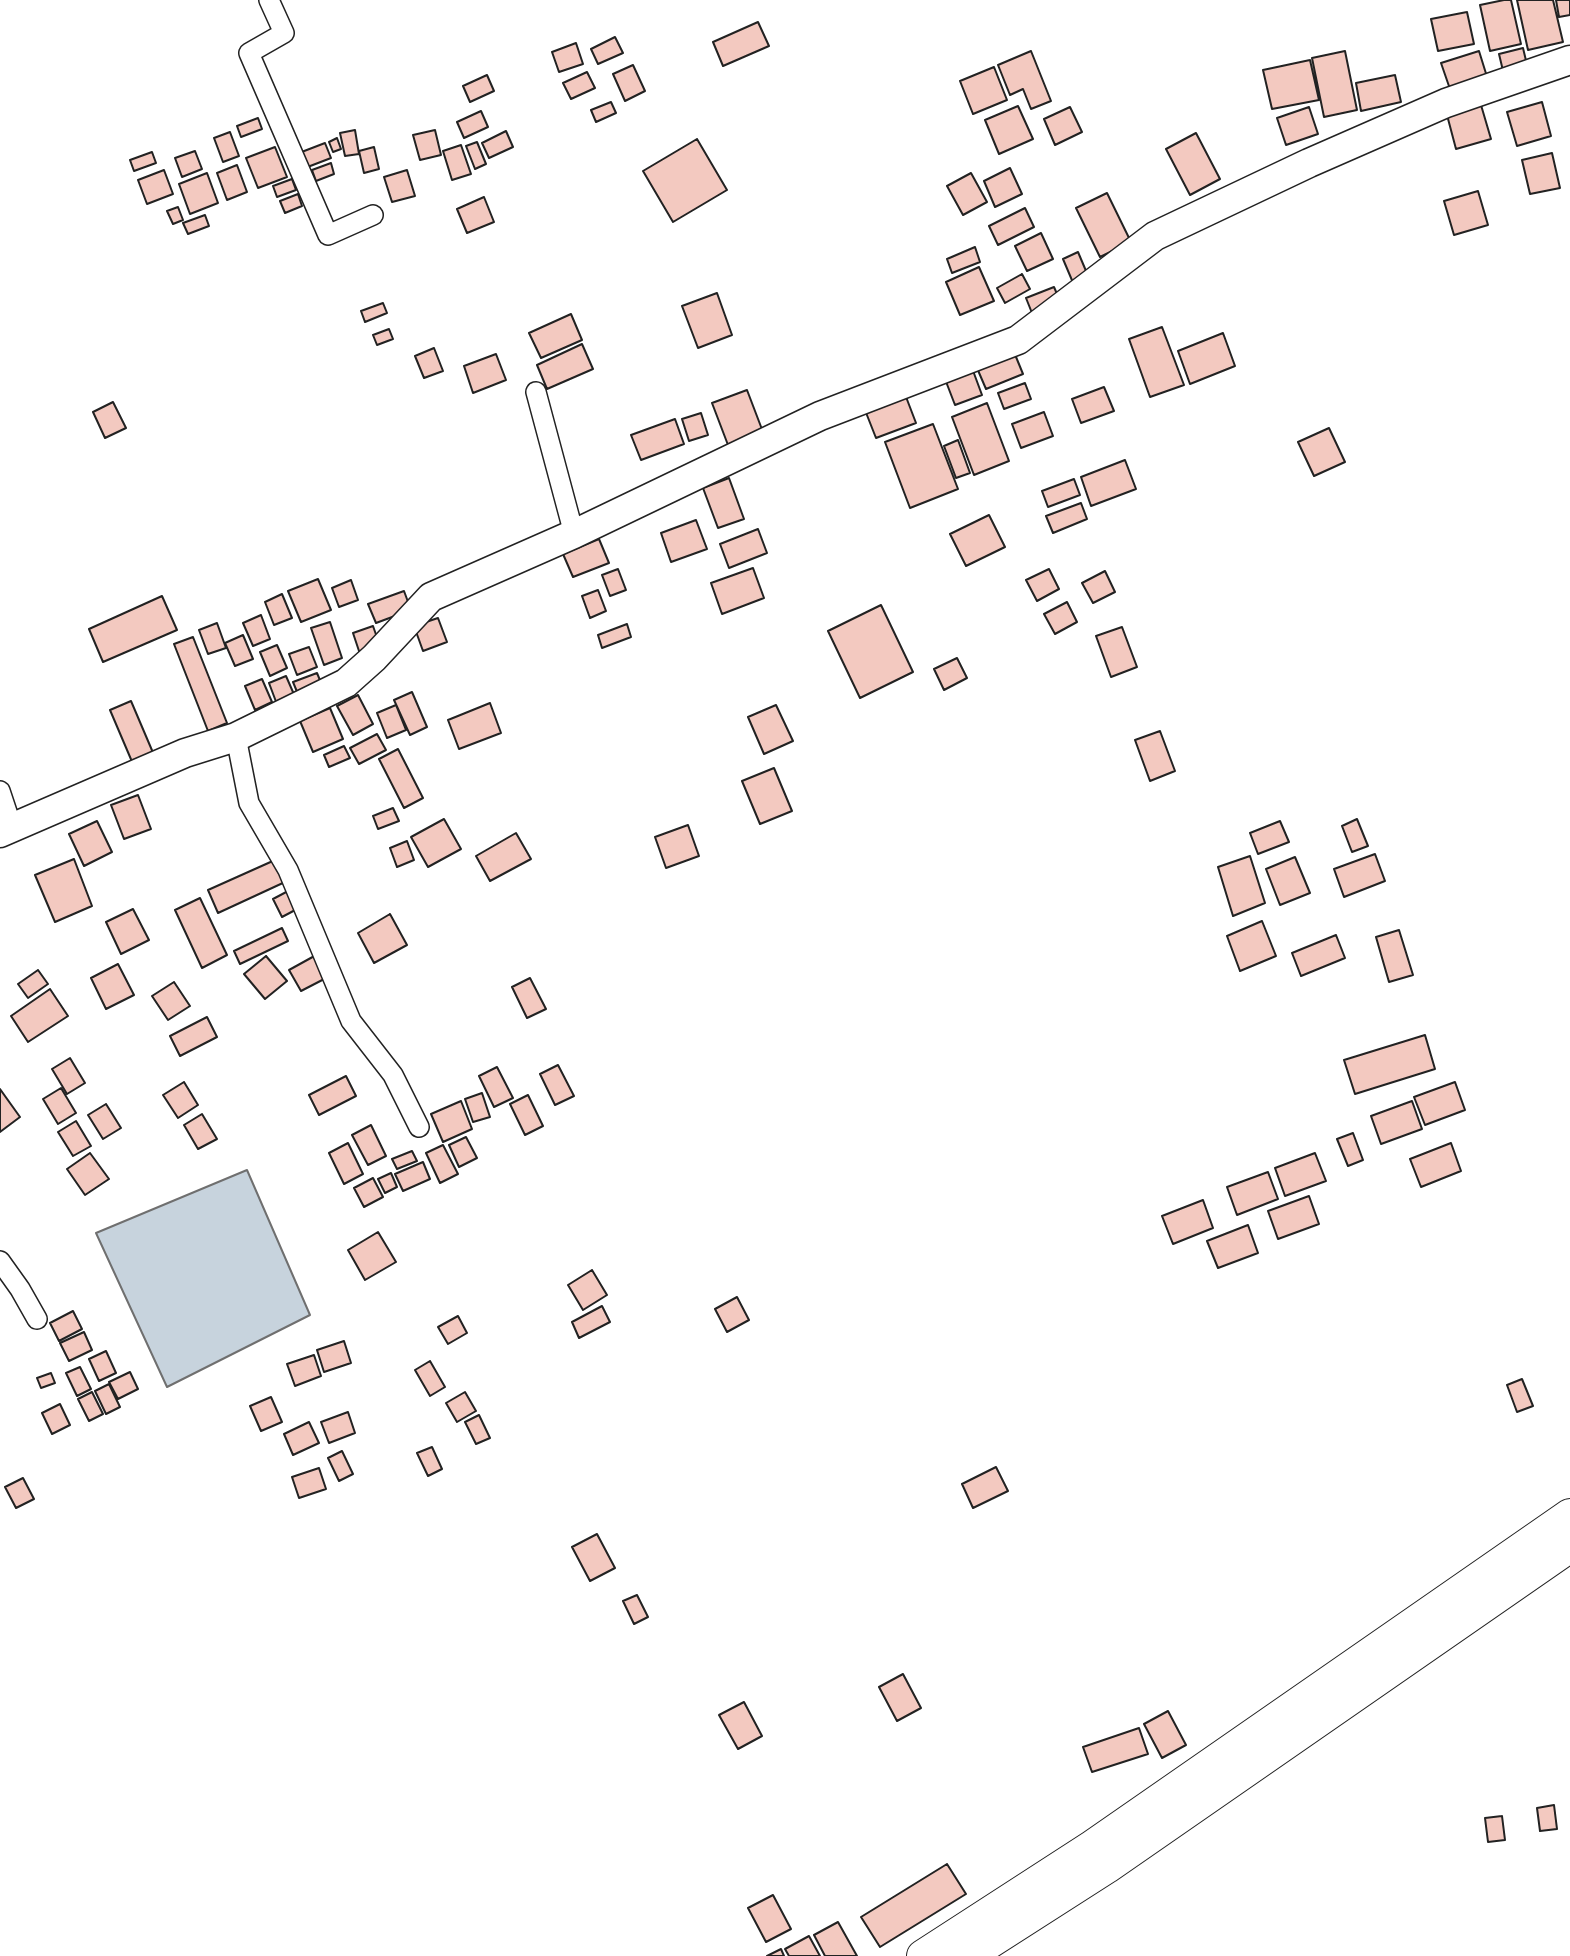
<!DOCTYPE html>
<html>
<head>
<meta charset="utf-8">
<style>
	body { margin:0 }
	canvas { display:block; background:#fff }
</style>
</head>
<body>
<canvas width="1570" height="1956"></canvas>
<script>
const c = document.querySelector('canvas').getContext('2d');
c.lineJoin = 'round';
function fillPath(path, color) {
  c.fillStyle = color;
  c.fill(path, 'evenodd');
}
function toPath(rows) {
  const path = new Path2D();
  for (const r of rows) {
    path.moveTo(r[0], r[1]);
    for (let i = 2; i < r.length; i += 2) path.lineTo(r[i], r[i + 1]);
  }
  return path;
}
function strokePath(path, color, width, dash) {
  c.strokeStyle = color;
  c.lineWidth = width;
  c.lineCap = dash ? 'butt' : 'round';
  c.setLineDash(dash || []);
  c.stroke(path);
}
const water = toPath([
	[247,1170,310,1315,167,1387,96,1233,247,1170]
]);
const building = toPath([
	[1504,0,1511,0,1521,44,1490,51,1480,5,1504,0],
	[1517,0,1553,0,1563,42,1528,50,1517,0],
	[1556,0,1570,0,1570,15,1559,17,1556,0],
	[1467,12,1474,44,1438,51,1431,19,1467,12],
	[758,22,769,46,723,66,713,42,758,22],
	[615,37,623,53,598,64,591,49,615,37],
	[576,43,583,64,559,72,552,52,576,43],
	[1523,48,1528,69,1504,75,1499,54,1523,48],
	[1031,51,1051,101,1031,109,1023,89,1010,95,998,65,1031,51],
	[1345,51,1357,110,1324,117,1312,58,1345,51],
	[1479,51,1488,80,1451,92,1441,63,1479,51],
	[1310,60,1319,100,1272,109,1263,70,1310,60],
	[633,65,645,91,625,101,613,74,633,65],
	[994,67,1007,100,973,114,960,81,994,67],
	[587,72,595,88,571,99,563,83,587,72],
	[487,75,494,91,470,102,463,86,487,75],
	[1395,75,1401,102,1361,111,1356,83,1395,75],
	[611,102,616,113,596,122,591,110,611,102],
	[1542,102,1551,136,1517,146,1507,112,1542,102],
	[1481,105,1491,139,1456,149,1447,115,1481,105],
	[1018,106,1033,139,999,154,985,120,1018,106],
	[1070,107,1082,132,1055,145,1044,119,1070,107],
	[1309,107,1318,134,1286,145,1277,118,1309,107],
	[481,111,488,127,464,138,457,122,481,111],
	[258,118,262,129,241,137,237,126,258,118],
	[355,130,359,154,345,156,340,133,355,130],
	[435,130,441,155,420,160,413,135,435,130],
	[506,131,513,147,489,158,482,143,506,131],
	[230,132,239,156,223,162,214,138,230,132],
	[1196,133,1220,179,1190,195,1166,149,1196,133],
	[337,138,341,149,333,152,329,142,337,138],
	[697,139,727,190,673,222,643,171,697,139],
	[477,142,486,164,475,169,466,146,477,142],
	[325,143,331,158,292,173,286,158,325,143],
	[461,145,471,174,452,180,443,151,461,145],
	[275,147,287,177,258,188,246,158,275,147],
	[374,147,379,169,364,173,359,151,374,147],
	[195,151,202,169,182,177,175,158,195,151],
	[152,152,156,163,134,171,130,160,152,152],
	[1552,153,1560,188,1530,194,1522,160,1552,153],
	[331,163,334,174,316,181,312,170,331,163],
	[237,165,247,192,227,200,217,173,237,165],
	[1010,168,1022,194,995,207,984,181,1010,168],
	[164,170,173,194,147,204,138,180,164,170],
	[407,170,415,196,392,202,384,177,407,170],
	[207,173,218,203,190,214,179,184,207,173],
	[971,173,987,202,963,215,947,186,971,173],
	[292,179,296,190,277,197,273,186,292,179],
	[1478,191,1488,225,1454,235,1444,201,1478,191],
	[1107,193,1131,242,1100,257,1076,208,1107,193],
	[298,194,302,206,285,213,280,201,298,194],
	[484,197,494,222,467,233,457,209,484,197],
	[178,207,183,220,173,224,167,211,178,207],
	[1025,208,1034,227,998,245,989,226,1025,208],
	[205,215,209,226,188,234,183,223,205,215],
	[1041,233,1053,259,1027,271,1015,246,1041,233],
	[975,247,980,262,952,273,947,259,975,247],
	[1078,252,1089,278,1074,285,1063,259,1078,252],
	[979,267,994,301,960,315,946,282,979,267],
	[1022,274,1030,289,1005,303,997,288,1022,274],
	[1054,287,1060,301,1032,313,1026,298,1054,287],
	[717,293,732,335,698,348,682,306,717,293],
	[383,303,387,313,365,322,361,311,383,303],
	[571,314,582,340,541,358,529,333,571,314],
	[1162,327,1184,385,1150,397,1129,339,1162,327],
	[389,329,393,339,377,345,373,335,389,329],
	[1223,333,1235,366,1190,384,1178,351,1223,333],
	[582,344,593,369,547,389,537,365,582,344],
	[434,348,443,371,424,378,415,356,434,348],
	[1014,352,1023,374,986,389,977,368,1014,352],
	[496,354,506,380,473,393,464,366,496,354],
	[972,368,982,395,955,405,945,379,972,368],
	[1025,383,1031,399,1004,409,998,393,1025,383],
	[1104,387,1114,411,1081,423,1072,399,1104,387],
	[903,389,916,423,876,438,863,405,903,389],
	[747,390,763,432,728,445,712,403,747,390],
	[113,402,126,428,105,438,93,412,113,402],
	[987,403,1009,461,974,475,952,417,987,403],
	[1044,412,1053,436,1021,448,1012,424,1044,412],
	[701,413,708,435,689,441,682,419,701,413],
	[675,419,684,444,641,460,631,435,675,419],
	[933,424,958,489,910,508,885,442,933,424],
	[1329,428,1345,462,1314,476,1298,442,1329,428],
	[958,440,970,473,956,478,944,446,958,440],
	[1125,460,1136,489,1091,506,1081,477,1125,460],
	[729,478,744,519,718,528,703,488,729,478],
	[1074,479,1080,495,1048,507,1042,491,1074,479],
	[1081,503,1087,519,1053,533,1046,516,1081,503],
	[989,515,1005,547,966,566,950,534,989,515],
	[696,520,707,549,671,562,661,533,696,520],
	[758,529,767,553,729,568,720,544,758,529],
	[599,539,609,563,573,577,563,554,599,539],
	[753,568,764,598,722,614,711,583,753,568],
	[618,569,626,590,610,596,602,575,618,569],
	[1049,569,1059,589,1037,601,1026,580,1049,569],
	[1105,571,1115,592,1093,603,1082,583,1105,571],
	[318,579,331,610,301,622,288,591,318,579],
	[351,580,358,600,339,607,332,588,351,580],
	[598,590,606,611,590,618,582,596,598,590],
	[404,591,411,610,376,623,368,604,404,591],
	[282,594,292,618,274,625,265,602,282,594],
	[162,596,177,630,103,662,89,629,162,596],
	[1067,602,1077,622,1055,634,1044,614,1067,602],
	[881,605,913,672,860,698,828,631,881,605],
	[261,615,270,639,253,646,243,623,261,615],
	[438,618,447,642,423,651,414,626,438,618],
	[330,622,342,658,324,665,311,628,330,622],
	[217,623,226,648,208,654,199,630,217,623],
	[627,624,631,637,602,648,598,635,627,624],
	[373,626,380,646,360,654,353,633,373,626],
	[1122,627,1137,667,1111,677,1096,636,1122,627],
	[243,635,253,659,235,666,225,643,243,635],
	[193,637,227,723,208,731,174,644,193,637],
	[277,645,287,668,270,676,260,652,277,645],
	[309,647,317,667,297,675,289,654,309,647],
	[957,658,967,678,944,690,934,669,957,658],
	[317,673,324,690,300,699,293,682,317,673],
	[286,676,296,699,278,707,269,683,286,676],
	[262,679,272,702,255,710,245,686,262,679],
	[412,692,427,727,410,735,394,700,412,692],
	[358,695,373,724,353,735,337,706,358,695],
	[131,701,154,755,133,764,110,710,131,701],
	[490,703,501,733,459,749,448,720,490,703],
	[396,705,406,730,387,738,377,713,396,705],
	[776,705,793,741,764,754,748,717,776,705],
	[330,708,343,739,313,752,300,721,330,708],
	[1160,731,1175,771,1150,781,1135,740,1160,731],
	[377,734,386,750,359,764,350,748,377,734],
	[344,746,350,758,329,767,324,755,344,746],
	[398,749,423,798,404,808,379,759,398,749],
	[774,768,792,811,760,824,742,781,774,768],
	[138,795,151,829,124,839,111,805,138,795],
	[393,808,399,821,378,829,373,816,393,808],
	[444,819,461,849,428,867,411,837,444,819],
	[1357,819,1368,846,1352,852,1342,826,1357,819],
	[97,821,112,852,84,866,69,834,97,821],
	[1280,821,1289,842,1258,854,1250,833,1280,821],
	[688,825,699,856,666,868,655,837,688,825],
	[516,833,531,859,490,881,476,856,516,833],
	[407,841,414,860,397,867,390,848,407,841],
	[1375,854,1385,881,1344,897,1334,869,1375,854],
	[1250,856,1265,903,1233,916,1218,867,1250,856],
	[1295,857,1310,893,1280,905,1266,869,1295,857],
	[74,859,92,906,55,922,35,875,74,859],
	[275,860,285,882,218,913,208,890,275,860],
	[290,890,299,908,282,917,273,899,290,890],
	[200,898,227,955,202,968,175,910,200,898],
	[133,909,149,940,121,954,106,922,133,909],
	[390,914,407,945,374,963,358,933,390,914],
	[1262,921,1276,956,1240,971,1227,936,1262,921],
	[282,928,288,941,240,964,234,951,282,928],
	[1399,930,1413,975,1389,982,1376,937,1399,930],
	[1336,935,1345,958,1301,976,1292,953,1336,935],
	[318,954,330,976,301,991,289,970,318,954],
	[266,956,287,981,265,999,244,974,266,956],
	[118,964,134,995,106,1009,91,978,118,964],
	[38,970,48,984,28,998,18,984,38,970],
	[530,978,546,1009,527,1018,512,987,530,978],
	[174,982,190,1006,168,1020,152,996,174,982],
	[50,989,68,1016,28,1042,11,1016,50,989],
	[207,1017,217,1037,180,1056,170,1036,207,1017],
	[1425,1035,1435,1069,1355,1094,1344,1060,1425,1035],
	[70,1058,85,1083,67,1094,52,1069,70,1058],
	[558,1065,574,1096,555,1105,540,1074,558,1065],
	[497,1067,513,1098,494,1107,479,1076,497,1067],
	[346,1076,356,1096,319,1115,309,1095,346,1076],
	[184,1082,198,1105,178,1118,163,1095,184,1082],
	[1455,1082,1465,1110,1425,1125,1414,1097,1455,1082],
	[61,1088,76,1113,58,1124,43,1099,61,1088],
	[0,1089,20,1117,0,1132,0,1089],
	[482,1093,490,1117,473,1122,465,1099,482,1093],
	[528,1095,543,1126,525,1135,510,1104,528,1095],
	[461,1101,472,1129,443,1142,431,1114,461,1101],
	[1412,1101,1422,1129,1381,1144,1371,1116,1412,1101],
	[106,1104,121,1128,103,1139,88,1115,106,1104],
	[202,1114,217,1139,198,1149,184,1125,202,1114],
	[76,1121,91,1146,73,1156,58,1132,76,1121],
	[371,1125,386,1156,368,1165,352,1135,371,1125],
	[1353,1133,1363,1160,1348,1166,1337,1139,1353,1133],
	[466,1137,477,1158,459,1167,449,1145,466,1137],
	[348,1143,363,1174,344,1184,329,1153,348,1143],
	[1451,1143,1461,1171,1421,1187,1410,1159,1451,1143],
	[443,1145,458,1174,440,1183,426,1153,443,1145],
	[412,1151,417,1161,397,1169,392,1159,412,1151],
	[90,1153,109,1179,85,1195,67,1169,90,1153],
	[1315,1153,1326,1181,1285,1196,1275,1168,1315,1153],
	[423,1162,430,1179,403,1191,395,1174,423,1162],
	[1268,1172,1278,1199,1237,1215,1227,1187,1268,1172],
	[391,1173,397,1187,385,1193,378,1179,391,1173],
	[373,1178,383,1197,364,1207,354,1188,373,1178],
	[1309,1196,1319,1224,1278,1239,1268,1211,1309,1196],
	[1203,1200,1213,1228,1173,1244,1162,1216,1203,1200],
	[1248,1225,1258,1253,1218,1268,1207,1241,1248,1225],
	[378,1232,396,1262,365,1280,348,1250,378,1232],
	[592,1270,607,1295,583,1310,568,1285,592,1270],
	[737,1297,749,1320,727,1332,715,1309,737,1297],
	[602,1306,610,1322,579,1338,572,1322,602,1306],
	[73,1311,82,1329,59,1341,50,1323,73,1311],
	[458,1316,467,1333,448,1344,438,1327,458,1316],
	[84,1332,92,1350,69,1361,60,1343,84,1332],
	[344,1341,351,1363,324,1372,317,1350,344,1341],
	[106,1351,116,1373,99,1381,89,1359,106,1351],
	[314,1355,321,1376,295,1386,287,1364,314,1355],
	[430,1361,445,1387,430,1396,415,1370,430,1361],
	[80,1367,91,1389,77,1396,66,1373,80,1367],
	[130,1372,138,1389,118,1399,109,1382,130,1372],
	[51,1373,55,1383,41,1388,37,1378,51,1373],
	[1522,1379,1533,1406,1517,1412,1507,1385,1522,1379],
	[109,1384,120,1407,106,1414,95,1391,109,1384],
	[92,1392,103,1414,89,1421,78,1399,92,1392],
	[465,1392,476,1411,457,1422,446,1403,465,1392],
	[271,1397,282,1422,261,1431,250,1406,271,1397],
	[60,1404,70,1425,52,1434,42,1413,60,1404],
	[348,1412,355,1433,329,1443,321,1422,348,1412],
	[479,1415,490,1438,476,1444,465,1422,479,1415],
	[309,1422,319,1443,293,1455,284,1434,309,1422],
	[432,1447,442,1469,428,1476,417,1453,432,1447],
	[342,1451,353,1474,339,1481,328,1458,342,1451],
	[996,1467,1008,1491,973,1508,962,1484,996,1467],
	[319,1468,326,1489,299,1498,292,1477,319,1468],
	[23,1478,34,1499,16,1508,5,1487,23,1478],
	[597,1534,615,1568,590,1581,572,1547,597,1534],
	[637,1595,648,1617,634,1624,623,1601,637,1595],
	[903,1674,921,1708,897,1721,879,1687,903,1674],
	[744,1702,762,1736,738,1749,719,1715,744,1702],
	[1168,1711,1186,1745,1162,1758,1144,1724,1168,1711],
	[1139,1728,1148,1754,1092,1772,1083,1747,1139,1728],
	[1554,1805,1557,1829,1540,1831,1537,1808,1554,1805],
	[1502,1816,1505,1840,1488,1842,1485,1818,1502,1816],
	[947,1864,966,1894,880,1947,861,1917,947,1864],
	[773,1895,791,1929,766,1942,748,1908,773,1895],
	[838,1922,857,1956,825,1956,814,1935,838,1922],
	[809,1936,820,1956,789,1956,785,1949,809,1936],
	[781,1949,784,1956,767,1956,781,1949]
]);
const street = toPath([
	[269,0,284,33,249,53,328,235,373,215],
	[536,392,574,534],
	[236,737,249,803,288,870,351,1021,393,1075,419,1127],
	[0,791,12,827],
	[0,1261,20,1289,37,1319]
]);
const secondary = toPath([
	[0,833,185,753,236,737,346,683,374,658,431,597,574,534,820,416,1018,340,1155,236,1309,163,1446,103,1570,60]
]);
const primary = toPath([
	[923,1956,1093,1846,1570,1515],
	[968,1956,1107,1867,1570,1546]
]);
fillPath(water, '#c7d3dd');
strokePath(water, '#6f6f6f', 2);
fillPath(building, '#f3c9c0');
strokePath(building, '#222', 2);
strokePath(street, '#222', 22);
strokePath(secondary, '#222', 31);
strokePath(primary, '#222', 34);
strokePath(street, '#fff', 19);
strokePath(secondary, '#fff', 28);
strokePath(primary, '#fff', 32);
</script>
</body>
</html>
